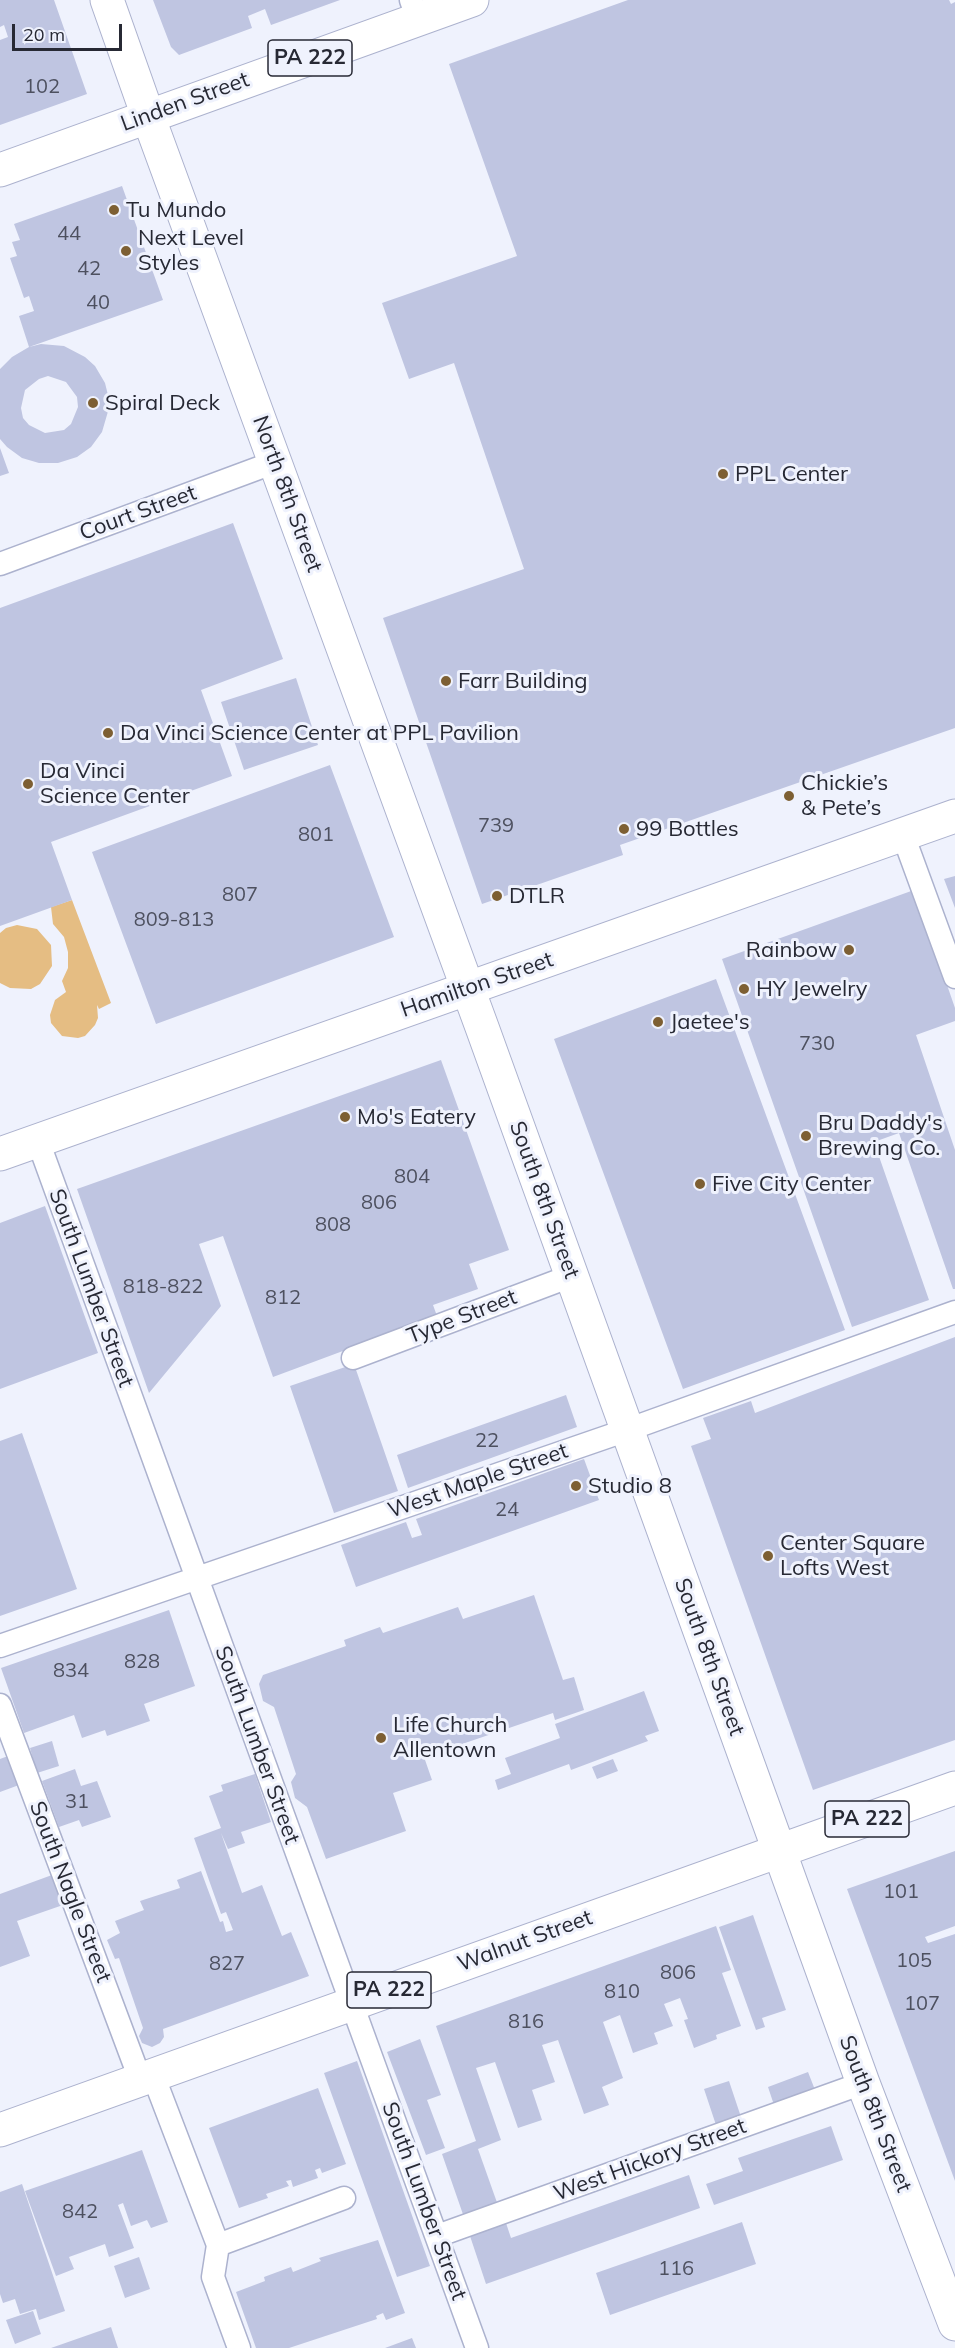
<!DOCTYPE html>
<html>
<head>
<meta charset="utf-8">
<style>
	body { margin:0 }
	#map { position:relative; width:955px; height:2348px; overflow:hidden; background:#eff2fd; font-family:Mulish,sans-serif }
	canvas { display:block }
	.scale { position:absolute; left:12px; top:24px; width:110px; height:27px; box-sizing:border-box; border:3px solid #272934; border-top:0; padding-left:8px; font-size:18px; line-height:21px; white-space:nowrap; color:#272934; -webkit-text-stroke:4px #eff2fd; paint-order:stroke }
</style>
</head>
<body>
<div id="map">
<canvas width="955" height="2348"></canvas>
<div class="scale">20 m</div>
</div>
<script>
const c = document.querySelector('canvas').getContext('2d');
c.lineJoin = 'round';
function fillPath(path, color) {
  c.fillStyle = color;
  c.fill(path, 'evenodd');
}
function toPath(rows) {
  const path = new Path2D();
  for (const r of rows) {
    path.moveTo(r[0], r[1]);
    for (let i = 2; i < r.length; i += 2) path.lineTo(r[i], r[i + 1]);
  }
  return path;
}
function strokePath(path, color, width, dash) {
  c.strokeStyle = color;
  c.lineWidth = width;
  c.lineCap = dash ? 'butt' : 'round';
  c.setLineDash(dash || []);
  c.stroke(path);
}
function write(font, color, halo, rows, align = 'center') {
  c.font = font + ' Mulish,sans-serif';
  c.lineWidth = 6;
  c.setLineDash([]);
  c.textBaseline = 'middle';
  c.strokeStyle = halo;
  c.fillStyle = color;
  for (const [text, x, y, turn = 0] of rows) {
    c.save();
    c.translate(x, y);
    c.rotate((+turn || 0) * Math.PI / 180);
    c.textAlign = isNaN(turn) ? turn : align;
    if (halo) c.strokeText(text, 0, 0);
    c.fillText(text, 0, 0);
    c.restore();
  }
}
const green = toPath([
	[72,900,111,1003,99,1009,97,1005,98,1018,95,1025,85,1036,78,1038,62,1036,51,1023,50,1015,55,1000,66,992,62,981,68,968,68,952,64,937,53,924,51,907],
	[17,925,37,929,51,945,52,966,40,984,31,989,10,988,0,983,0,933,6,928]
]);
const building = toPath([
	[0,0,54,0,87,94,0,125,0,40,8,37,4,25,0,27],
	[153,0,340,0,271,25,265,9,248,16,252,28,179,55,171,47],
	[628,0,949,0,951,4,955,2,955,728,620,845,623,855,482,904,383,618,524,569,454,363,409,379,382,303,517,256,449,64],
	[122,186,163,300,29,347,19,316,34,311,29,296,24,298,10,258,17,256,12,242,20,240,14,224],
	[41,344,64,346,85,357,95,366,105,383,108,395,109,408,102,432,91,447,77,457,58,463,39,463,22,458,7,447,0,439,0,369,12,357,29,347],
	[48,376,66,382,77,397,78,407,71,424,64,430,45,433,29,425,23,418,21,408,25,390,39,379],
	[0,448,9,473,0,476],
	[233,523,283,659,201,690,232,776,51,842,72,900,0,926,0,608],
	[296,678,318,745,244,770,221,702],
	[330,765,394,937,156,1024,92,852],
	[955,876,955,908,944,879],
	[914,890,955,1008,955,1021,916,1035,955,1150,955,1289,953,1289,899,1133,874,1142,929,1300,852,1327,722,959],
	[716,979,845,1330,683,1389,554,1039],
	[441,1060,509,1250,469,1264,478,1289,433,1305,437,1316,273,1377,223,1236,199,1244,221,1306,149,1393,77,1189],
	[45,1206,98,1353,0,1389,0,1223],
	[955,1337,955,1740,813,1790,691,1446,711,1439,703,1418,751,1401,755,1413],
	[354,1364,398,1491,334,1513,290,1386],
	[566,1395,577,1427,408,1488,397,1455],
	[22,1433,77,1589,0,1616,0,1441],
	[584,1459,599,1500,356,1587,341,1545,406,1522,412,1538,422,1535,416,1519],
	[534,1595,563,1680,574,1677,584,1710,555,1720,553,1713,424,1757,432,1780,393,1793,406,1831,326,1859,307,1807,295,1798,291,1782,296,1774,274,1707,263,1701,259,1684,263,1675,346,1646,344,1640,380,1627,383,1633,458,1607,463,1619],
	[169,1610,195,1686,144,1704,150,1721,107,1736,105,1730,82,1738,74,1715,24,1733,1,1668],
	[644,1691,659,1731,645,1736,648,1741,571,1770,569,1764,498,1790,495,1780,511,1774,505,1758,560,1738,555,1724],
	[52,1741,59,1766,37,1773,30,1748],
	[8,1756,19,1785,0,1792,0,1759],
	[613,1759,618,1771,597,1779,592,1767],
	[75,1769,81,1786,97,1781,111,1817,82,1827,79,1820,59,1827,42,1781],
	[255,1774,271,1822,241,1832,245,1843,228,1849,221,1833,242,1893,262,1885,282,1936,291,1932,309,1976,163,2029,164,2037,160,2043,152,2047,142,2043,139,2036,143,2028,119,1958,115,1959,107,1940,120,1933,115,1921,144,1910,140,1901,180,1888,177,1880,201,1871,220,1922,223,1921,226,1932,233,1930,226,1912,221,1914,194,1838,221,1828,209,1796,223,1791,221,1785],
	[955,1851,955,1926,925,1937,928,1943,955,1934,955,2181,847,1889],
	[52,1875,63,1905,17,1921,30,1956,0,1967,0,1894],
	[753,1915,786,2010,762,2018,765,2027,756,2030,719,1927],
	[716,1926,731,1970,722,1973,741,2026,716,2035,717,2039,694,2048,684,2020,688,2019,680,1998,664,2004,673,2026,654,2033,658,2044,633,2053,620,2015,603,2022,623,2078,602,2087,609,2105,584,2114,558,2040,542,2045,555,2082,532,2090,542,2120,518,2128,495,2062,476,2068,501,2140,478,2149,500,2211,466,2223,442,2154,476,2141,436,2026],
	[420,2039,441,2095,427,2100,445,2148,426,2155,387,2052],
	[357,2061,430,2266,397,2277,324,2073],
	[808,2072,817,2095,776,2111,768,2087],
	[729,2081,741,2117,716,2125,704,2089],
	[318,2088,346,2164,322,2173,320,2168,315,2170,318,2178,293,2187,291,2180,286,2181,289,2186,266,2194,268,2198,239,2208,209,2128],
	[831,2126,843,2160,714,2205,706,2184,743,2171,738,2158],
	[142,2150,168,2222,151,2228,147,2220,131,2226,123,2203,118,2205,134,2248,109,2257,105,2244,69,2257,74,2269,56,2276,25,2191],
	[689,2175,700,2208,486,2284,470,2236,506,2223,511,2238],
	[22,2184,65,2311,39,2320,36,2309,20,2314,15,2299,3,2303,0,2294,0,2192],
	[742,2222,756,2264,610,2315,596,2273],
	[378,2240,405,2313,386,2320,383,2313,376,2316,377,2319,289,2348,256,2348,236,2292,265,2281,264,2277,291,2267,293,2272,321,2261,319,2258],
	[139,2257,150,2289,125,2298,114,2266],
	[33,2311,41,2334,15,2344,6,2320],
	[111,2327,118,2348,51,2348],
	[412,2338,416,2348,385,2348]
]);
const service = toPath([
	[411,0,418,20],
	[0,564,275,462],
	[903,835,955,977],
	[38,1141,477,2348],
	[353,1358,571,1276],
	[0,1646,627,1430,955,1312],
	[0,1705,140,2079],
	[153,2075,218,2245,213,2277,239,2348],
	[437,2236,863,2083],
	[218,2245,344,2198]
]);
const tertiary = toPath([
	[107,0,148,116]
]);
const secondary = toPath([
	[148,116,483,1030,863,2083,955,2324]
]);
const primary = toPath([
	[0,170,472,0],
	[0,1154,955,816],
	[0,2130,955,1788]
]);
const markers = [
	[114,210,6,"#7d5f33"],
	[126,251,6,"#7d5f33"],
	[93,403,6,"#7d5f33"],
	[723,474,6,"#7d5f33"],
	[446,681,6,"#7d5f33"],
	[108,733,6,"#7d5f33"],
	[28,784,6,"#7d5f33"],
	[789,796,6,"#7d5f33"],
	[624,829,6,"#7d5f33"],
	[497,896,6,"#7d5f33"],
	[849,950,6,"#7d5f33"],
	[744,989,6,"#7d5f33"],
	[658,1022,6,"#7d5f33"],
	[345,1117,6,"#7d5f33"],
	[806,1136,6,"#7d5f33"],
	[700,1184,6,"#7d5f33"],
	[576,1486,6,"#7d5f33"],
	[768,1556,6,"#7d5f33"],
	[381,1738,6,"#7d5f33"]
];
const numberNames = [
	["102",42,87],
	["44",69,234],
	["42",89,269],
	["40",98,303],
	["739",496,826],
	["801",316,835],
	["807",240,895],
	["809-813",174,920],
	["730",817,1044],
	["804",412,1177],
	["806",379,1203],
	["808",333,1225],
	["818-822",163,1287],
	["812",283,1298],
	["22",487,1441],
	["24",507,1510],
	["828",142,1662],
	["834",71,1671],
	["31",77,1802],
	["101",901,1892],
	["105",914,1961],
	["827",227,1964],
	["806",678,1973],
	["810",622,1992],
	["107",922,2004],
	["816",526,2022],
	["842",80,2212],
	["116",676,2269]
];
const shields = [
	[310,58,84],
	[867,1819,84],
	[389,1990,84]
];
const shieldNames = [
	["PA 222",310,58],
	["PA 222",867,1819],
	["PA 222",389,1990]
];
const streetNames = [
	["Linden Street",185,102,-20],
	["North 8th Street",287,494,70],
	["Court Street",138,513,-20],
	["Hamilton Street",477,985,-19],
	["South 8th Street",544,1200,70],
	["South Lumber Street",91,1288,70],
	["Type Street",462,1317,-21],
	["West Maple Street",478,1481,-19],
	["South 8th Street",709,1657,70],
	["South Lumber Street",257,1745,70],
	["South Nagle Street",70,1892,69],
	["Walnut Street",525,1941,-20],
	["South 8th Street",875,2114,69],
	["West Hickory Street",650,2160,-20],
	["South Lumber Street",424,2201,70]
];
const poiNames = [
	["Tu Mundo",126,210],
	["Next Level",138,238],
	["Styles",138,263],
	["Spiral Deck",105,403],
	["PPL Center",735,474],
	["Farr Building",458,681],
	["Da Vinci Science Center at PPL Pavilion",120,733],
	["Da Vinci",40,771],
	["Science Center",40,796],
	["Chickie’s",801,783],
	["& Pete’s",801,808],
	["99 Bottles",636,829],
	["DTLR",509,896],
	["Rainbow",837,950,"right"],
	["HY Jewelry",756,989],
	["Jaetee's",670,1022],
	["Mo's Eatery",357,1117],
	["Bru Daddy's",818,1123],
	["Brewing Co.",818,1148],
	["Five City Center",712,1184],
	["Studio 8",588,1486],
	["Center Square",780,1543],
	["Lofts West",780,1568],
	["Life Church",393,1725],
	["Allentown",393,1750]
];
fillPath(green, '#e5bd83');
fillPath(building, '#bfc5e1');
strokePath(service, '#acb2ce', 25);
strokePath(tertiary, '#acb2ce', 35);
strokePath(secondary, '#acb2ce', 35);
strokePath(primary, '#acb2ce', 35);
strokePath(service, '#fff', 22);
strokePath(tertiary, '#fff', 33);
strokePath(secondary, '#fff', 33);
strokePath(primary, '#fff', 33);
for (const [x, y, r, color] of markers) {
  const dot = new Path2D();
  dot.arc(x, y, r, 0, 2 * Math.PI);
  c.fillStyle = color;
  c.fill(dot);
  strokePath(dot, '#eff2fd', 2);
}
write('20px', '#4d505f', null, numberNames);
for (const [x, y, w] of shields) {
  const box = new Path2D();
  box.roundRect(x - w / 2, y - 18, w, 36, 4.5);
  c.fillStyle = '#eff2fd';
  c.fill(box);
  strokePath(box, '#272934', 1.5);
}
write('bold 21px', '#272934', null, shieldNames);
write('22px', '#272934', '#eff2fd', streetNames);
write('22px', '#272934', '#eff2fd', poiNames, 'left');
</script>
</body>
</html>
